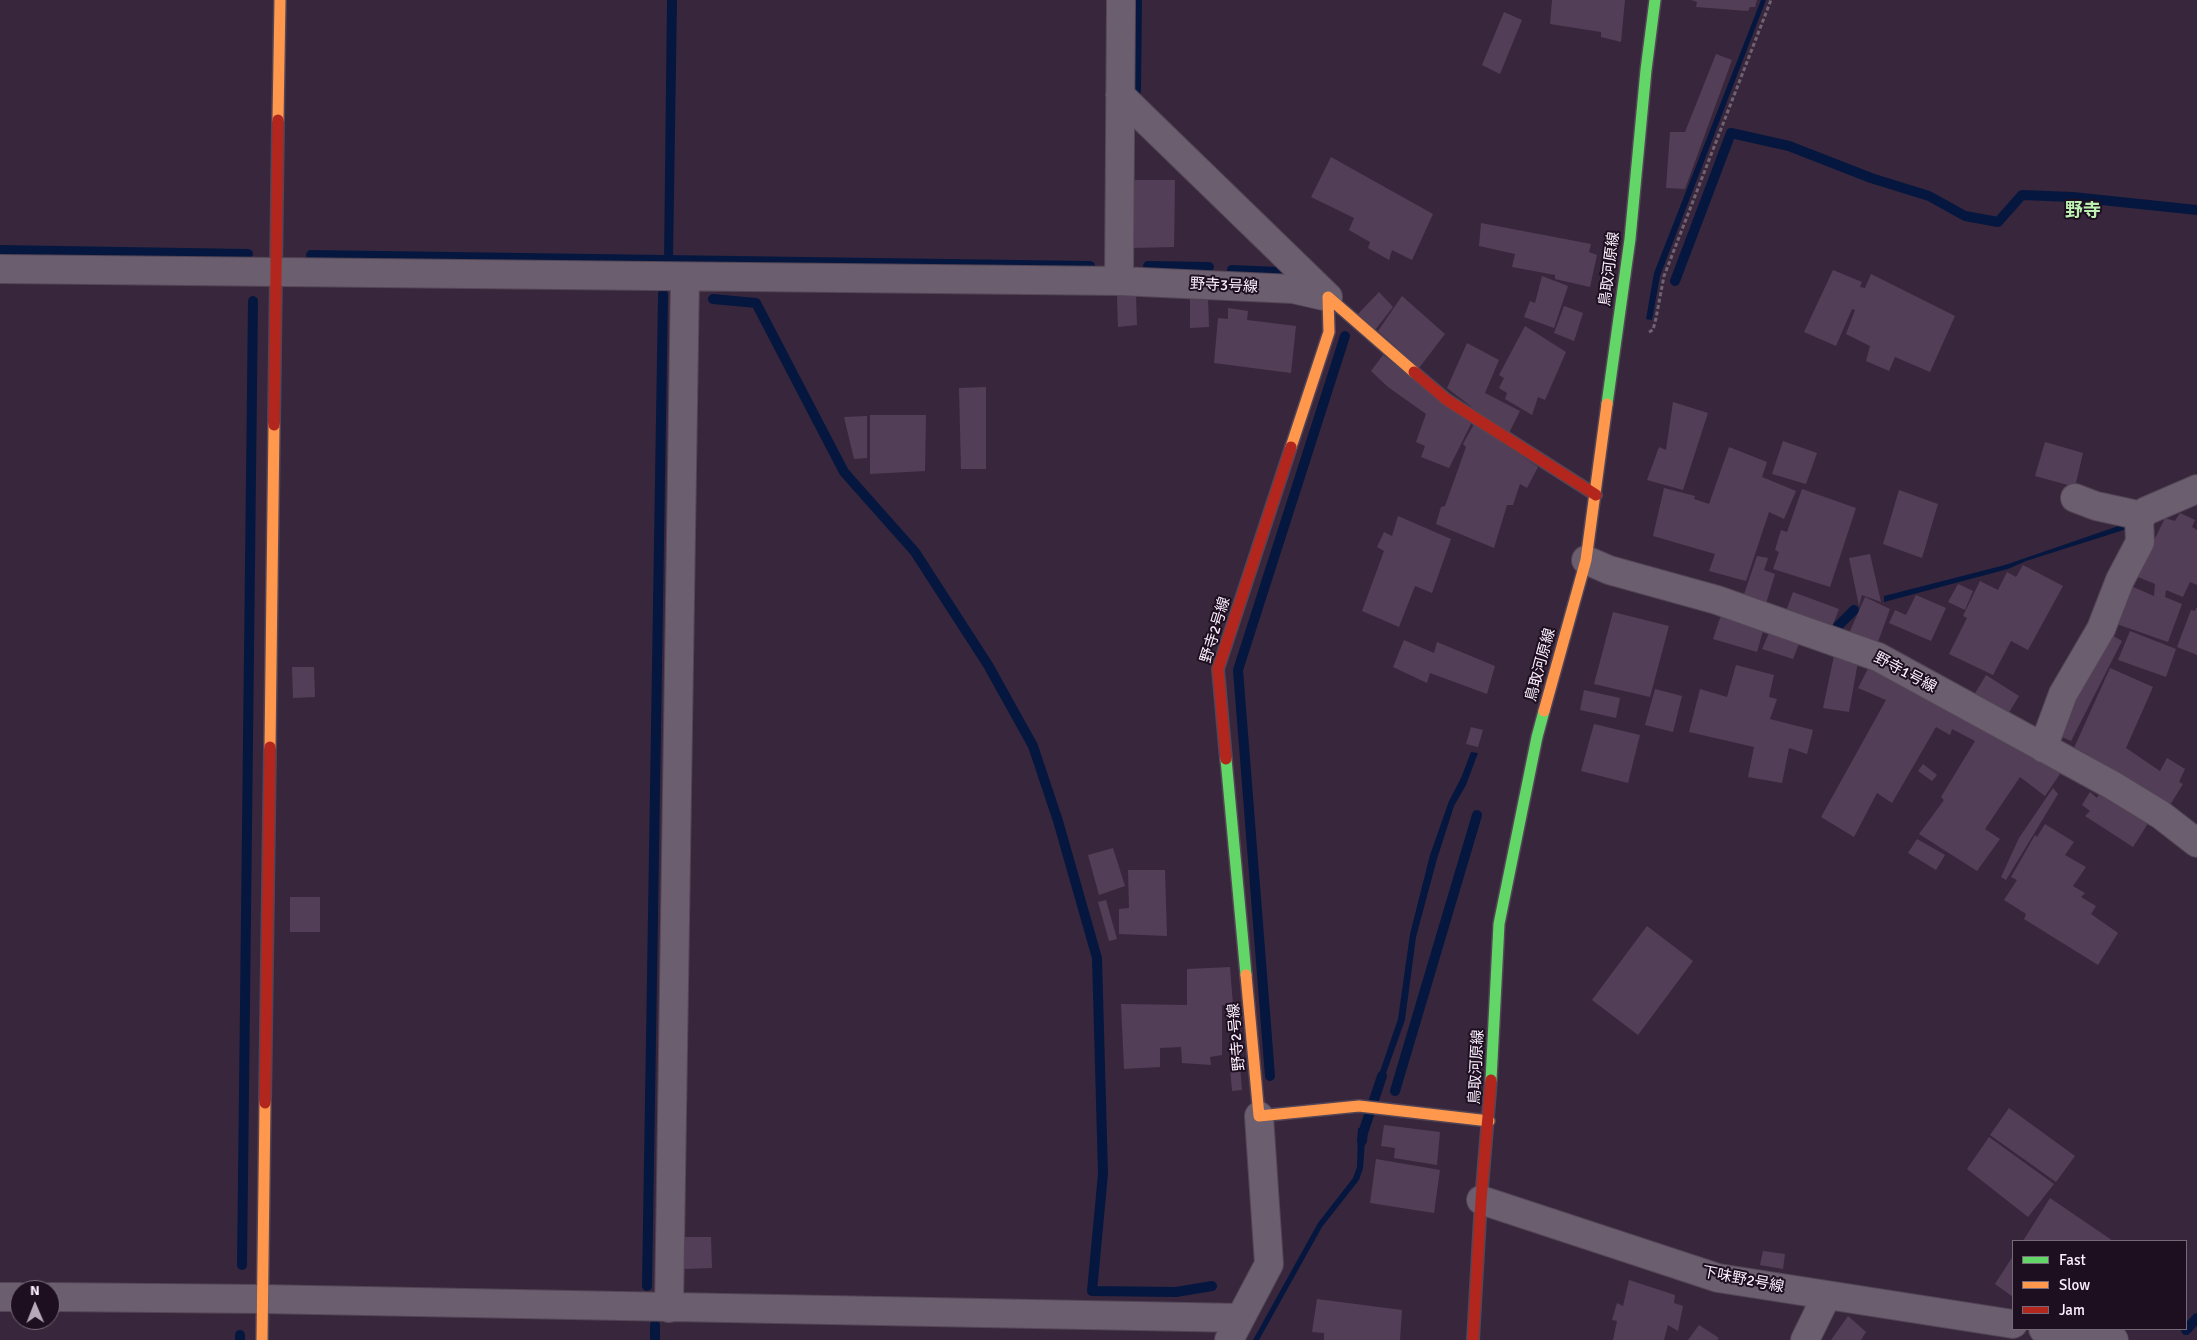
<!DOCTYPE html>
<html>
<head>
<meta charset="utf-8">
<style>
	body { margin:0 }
	#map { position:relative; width:2197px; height:1340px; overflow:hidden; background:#38273c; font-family:Signika,sans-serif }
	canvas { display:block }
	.legend { position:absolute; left:2012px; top:1240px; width:175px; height:90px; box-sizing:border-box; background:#1d0f20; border:1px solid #766978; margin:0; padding:6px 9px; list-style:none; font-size:15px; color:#fbeffd }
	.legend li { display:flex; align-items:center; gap:10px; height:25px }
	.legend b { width:25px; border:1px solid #766978 }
	.north { position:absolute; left:10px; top:1280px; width:50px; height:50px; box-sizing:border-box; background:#1d0f20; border:1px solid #766978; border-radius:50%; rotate:359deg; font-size:14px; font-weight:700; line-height:20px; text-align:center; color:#fbeffd }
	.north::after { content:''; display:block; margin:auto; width:18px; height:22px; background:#b7a9b9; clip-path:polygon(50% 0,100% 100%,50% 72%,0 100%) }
</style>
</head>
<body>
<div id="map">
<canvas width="2197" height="1340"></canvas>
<ul class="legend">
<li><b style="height:6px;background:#63d668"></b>Fast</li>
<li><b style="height:6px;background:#ff974d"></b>Slow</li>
<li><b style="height:6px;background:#b3261e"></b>Jam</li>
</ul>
<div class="north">N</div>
</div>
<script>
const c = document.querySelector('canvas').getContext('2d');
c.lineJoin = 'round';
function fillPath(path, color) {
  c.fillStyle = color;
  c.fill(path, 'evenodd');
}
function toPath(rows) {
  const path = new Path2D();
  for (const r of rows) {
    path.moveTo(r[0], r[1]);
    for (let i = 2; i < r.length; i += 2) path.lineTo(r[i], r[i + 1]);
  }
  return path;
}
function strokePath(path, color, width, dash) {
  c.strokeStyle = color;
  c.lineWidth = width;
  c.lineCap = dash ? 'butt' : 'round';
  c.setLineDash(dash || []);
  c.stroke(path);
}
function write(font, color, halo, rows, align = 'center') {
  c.font = font + ' Signika,"Noto Sans JP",sans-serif';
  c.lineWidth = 4;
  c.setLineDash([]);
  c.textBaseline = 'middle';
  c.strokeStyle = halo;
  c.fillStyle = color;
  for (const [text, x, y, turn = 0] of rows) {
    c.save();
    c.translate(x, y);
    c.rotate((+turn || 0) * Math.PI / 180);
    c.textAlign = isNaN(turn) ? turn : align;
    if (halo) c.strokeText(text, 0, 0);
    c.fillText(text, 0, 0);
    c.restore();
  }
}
const water = toPath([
	[667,0,677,0,673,259,664,260],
	[1761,0,1766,0,1660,276,1652,320,1646,319,1654,273],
	[2127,523,2130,528,2026,561,2008,569,1884,602,1884,596,2005,565],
	[1471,752,1478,753,1466,785,1454,806,1437,859,1416,937,1405,1020,1380,1090,1374,1089,1398,1019,1410,934,1430,855,1449,801,1461,778],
	[1358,1128,1366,1128,1363,1168,1359,1180,1322,1227,1259,1340,1253,1340,1318,1223,1353,1178,1357,1167]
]);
const stream = toPath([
	[1136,91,1137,0],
	[0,250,248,254],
	[311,255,1090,266],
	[1148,266,1209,267],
	[1232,270,1280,272],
	[1675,281,1731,133,1789,146,1871,178,1929,196,1965,216,1998,222,2022,195,2073,197,2197,210],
	[713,299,756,303,844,472,915,552,988,665,1033,746,1058,821,1097,958,1103,1174,1092,1291,1176,1292,1212,1286],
	[1831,633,1854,610],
	[1270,1076,1238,670,1345,336],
	[1395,1091,1477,815],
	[1362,1141,1363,1133,1382,1076],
	[242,1265,253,301],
	[647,1286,663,294],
	[2186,1330,2197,1318],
	[240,1340,240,1335],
	[655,1340,655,1325]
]);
const building = toPath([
	[1552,0,1625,0,1621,42,1601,37,1601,32,1550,24],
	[1691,0,1757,0,1755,7,1750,7,1748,11,1696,7,1697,2],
	[1504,12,1522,20,1500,74,1482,65],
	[1716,54,1732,60,1685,189,1666,188,1670,132,1685,132],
	[1331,157,1433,214,1412,260,1392,250,1389,260,1368,248,1370,242,1349,230,1354,218,1311,197],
	[1132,180,1175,180,1174,247,1131,248],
	[1481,223,1591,244,1589,252,1597,255,1590,287,1555,279,1555,275,1512,267,1515,254,1479,246],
	[1833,270,1862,282,1860,287,1865,288,1871,274,1955,316,1930,372,1895,357,1889,371,1866,361,1870,346,1846,334,1855,310,1852,309,1836,346,1804,332],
	[1542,276,1568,286,1554,328,1524,317,1530,301,1535,303],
	[1379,292,1393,307,1375,330,1358,314],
	[1136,295,1137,325,1118,327,1117,296],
	[1402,296,1445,334,1419,368,1378,331],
	[1190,298,1208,298,1209,327,1190,328],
	[1564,306,1583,313,1574,341,1554,333],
	[1228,308,1248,311,1247,320,1296,326,1291,373,1214,363,1218,318,1228,319],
	[1525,326,1566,352,1545,400,1538,397,1532,415,1505,399,1507,393,1499,388,1504,378,1499,375],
	[1467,343,1499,360,1485,393,1520,411,1508,435,1447,388],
	[1383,355,1471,424,1449,468,1421,457,1425,446,1416,442,1426,414,1388,387,1371,371],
	[986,387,986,469,961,469,959,388],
	[1673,402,1708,413,1683,490,1647,480,1659,447,1666,450],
	[870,415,926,415,925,471,870,474],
	[867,416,867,458,854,459,844,417],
	[1474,424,1538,467,1527,488,1520,484,1513,505,1507,505,1494,548,1436,524,1441,507,1445,506,1466,447,1463,444],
	[1783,441,1817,453,1806,484,1772,474],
	[2045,442,2083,453,2075,487,2035,476],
	[1729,447,1767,462,1762,477,1796,491,1784,519,1769,512,1746,581,1709,571,1715,554,1653,536,1664,488,1695,496,1694,499,1709,504],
	[1802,489,1856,508,1830,587,1773,569,1779,552,1775,550,1781,530,1787,532],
	[1899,490,1938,504,1922,558,1883,544],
	[2180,513,2195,520,2192,527,2197,530,2197,585,2190,582,2183,597,2166,590,2165,597,2182,604,2168,642,2111,622,2126,584,2154,596,2155,584,2138,577,2139,571,2165,518,2175,521],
	[1398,516,1451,539,1432,593,1415,586,1399,627,1362,611,1384,551,1377,547,1384,532,1392,536],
	[1870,554,1881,602,1862,595,1859,606,1849,558],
	[1757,556,1768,558,1764,570,1775,574,1765,607,1742,600],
	[2023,565,2063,586,2028,650,2011,641,1993,675,1949,654,1967,618,1963,616,1980,581,1998,590,2007,572,2016,577],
	[1958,584,1973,591,1965,610,1948,602],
	[1793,592,1839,609,1830,632,1785,614],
	[1916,595,1946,608,1931,641,1889,623,1895,610,1906,615],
	[1865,597,1890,609,1875,650,1847,638],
	[2196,608,2197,608,2197,655,2177,647,2191,610,2195,611],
	[1723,609,1765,624,1757,652,1713,639],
	[1613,612,1669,626,1650,697,1594,684],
	[1772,626,1802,636,1793,659,1762,649],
	[2130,631,2176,649,2166,677,2118,660],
	[2106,632,2122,641,2071,741,2055,734],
	[1404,640,1434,653,1437,642,1495,666,1487,694,1430,673,1427,683,1393,667],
	[1835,651,1859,656,1849,712,1823,708],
	[1872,661,2064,768,2045,796,2020,777,1985,829,2000,839,1977,871,1919,834,1944,800,1941,797,1975,741,1952,729,1950,735,1936,727,1892,803,1877,793,1854,837,1821,817,1886,700,1858,688],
	[1736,665,1774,675,1769,697,1777,699,1770,719,1813,730,1807,754,1789,748,1782,783,1748,777,1754,747,1689,732,1700,689,1727,697],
	[292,667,314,667,315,697,293,698],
	[2110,668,2153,687,2126,748,2160,771,2167,758,2185,769,2179,782,2183,784,2167,810,2085,763,2089,755,2074,748],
	[1986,675,2019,696,2005,719,1971,700],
	[1655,689,1682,696,1673,732,1645,725],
	[1584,690,1620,698,1616,718,1580,710],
	[1594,724,1640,735,1628,783,1581,771],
	[1471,727,1483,730,1478,747,1466,744],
	[1923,764,1937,775,1932,781,1918,771],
	[2104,786,2152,817,2133,847,2085,816,2090,811,2082,805,2090,792,2097,798],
	[2053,788,2058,794,2006,880,2001,877,2019,838],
	[2045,824,2074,842,2065,855,2086,867,2073,886,2085,893,2081,897,2096,906,2091,914,2118,933,2098,965,2024,919,2026,914,2004,900,2017,880,2011,877,2035,835,2037,837],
	[1917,839,1945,855,1936,870,1908,853],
	[1113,848,1125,886,1099,895,1088,855],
	[1128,870,1165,870,1167,936,1119,934,1119,909,1129,908],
	[290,897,320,897,320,932,290,932],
	[1106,900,1117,939,1109,941,1098,902],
	[1647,926,1693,961,1638,1035,1592,1000],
	[1230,967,1233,1005,1222,1005,1222,1055,1210,1057,1211,1065,1182,1063,1181,1047,1160,1048,1160,1067,1124,1069,1121,1004,1187,1005,1187,969],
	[1240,1066,1242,1090,1232,1091,1230,1067],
	[2009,1108,2075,1156,2056,1182,1990,1135],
	[1384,1125,1440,1132,1437,1165,1394,1158,1395,1148,1381,1146],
	[1989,1137,2054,1184,2028,1217,1967,1169],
	[1376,1159,1440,1170,1434,1213,1370,1203],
	[2050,1198,2113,1241,2023,1241],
	[683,1237,711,1237,712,1268,684,1269],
	[1763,1251,1785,1254,1783,1269,1760,1265],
	[2013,1256,2013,1297,1995,1284],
	[1629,1280,1675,1295,1674,1303,1683,1306,1678,1331,1668,1325,1664,1340,1613,1340,1617,1321,1612,1320,1617,1303,1623,1306],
	[1317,1299,1402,1310,1400,1340,1324,1340,1324,1333,1312,1332],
	[1848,1316,1866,1332,1861,1340,1831,1340],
	[1699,1325,1719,1338,1717,1340,1688,1340]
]);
const path = toPath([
	[1649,332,1653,330,1656,318,1664,276,1771,0]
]);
const street = toPath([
	[1120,95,1328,297],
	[0,269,1119,281,1293,289,1328,297],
	[1119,281,1121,0],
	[2075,498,2096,506,2142,516],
	[1586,560,1609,570,1717,600,1878,657,2112,785,2161,815,2197,843],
	[2043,748,2063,694,2101,629,2120,580,2140,542,2139,519,2146,511,2197,489],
	[1481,1200,1718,1278,2013,1324],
	[0,1297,20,1297],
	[50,1297,262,1299,1240,1318],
	[669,1308,685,277],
	[2043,1329,2114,1340],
	[1229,1340,1269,1264,1259,1116],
	[1805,1340,1827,1295]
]);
const fast = toPath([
	[1607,404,1630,239,1646,70,1655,0],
	[1226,759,1246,975],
	[1491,1080,1499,924,1537,737,1544,711]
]);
const slow = toPath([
	[278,120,280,0],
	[1291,447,1329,332,1328,297,1414,372],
	[1544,711,1586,560,1607,404],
	[270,747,274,425],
	[1246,975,1259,1116,1359,1106,1489,1121],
	[262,1340,265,1103]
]);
const jam = toPath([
	[1414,372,1447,400,1596,495],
	[274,425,278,120],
	[1226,759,1218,669,1291,447],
	[265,1103,270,747],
	[1473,1340,1481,1200,1491,1080]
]);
const streetNames = [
	["鳥取河原線",1610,269,-83],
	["野寺3号線",1224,286,3],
	["野寺2号線",1216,630,-73],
	["鳥取河原線",1541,665,-75],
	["野寺1号線",1905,673,28],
	["野寺2号線",1237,1037,-95],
	["鳥取河原線",1477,1067,-87],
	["下味野2号線",1743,1280,11]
];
const quarterNames = [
	["野寺",2083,211]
];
fillPath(water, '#06173f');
strokePath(stream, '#06173f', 10);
fillPath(building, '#533e57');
strokePath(street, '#534556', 30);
strokePath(fast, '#534556', 14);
strokePath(slow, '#534556', 14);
strokePath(jam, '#534556', 14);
strokePath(path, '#6f6372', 3, [4, 2.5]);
strokePath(street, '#6b5e6e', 28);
strokePath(fast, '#63d668', 11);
strokePath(slow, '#ff974d', 11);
strokePath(jam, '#b3261e', 11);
write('15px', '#fbeffd', '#1d0f20', streetNames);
write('bold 18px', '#bcf1b2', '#1d0f20', quarterNames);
</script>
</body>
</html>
